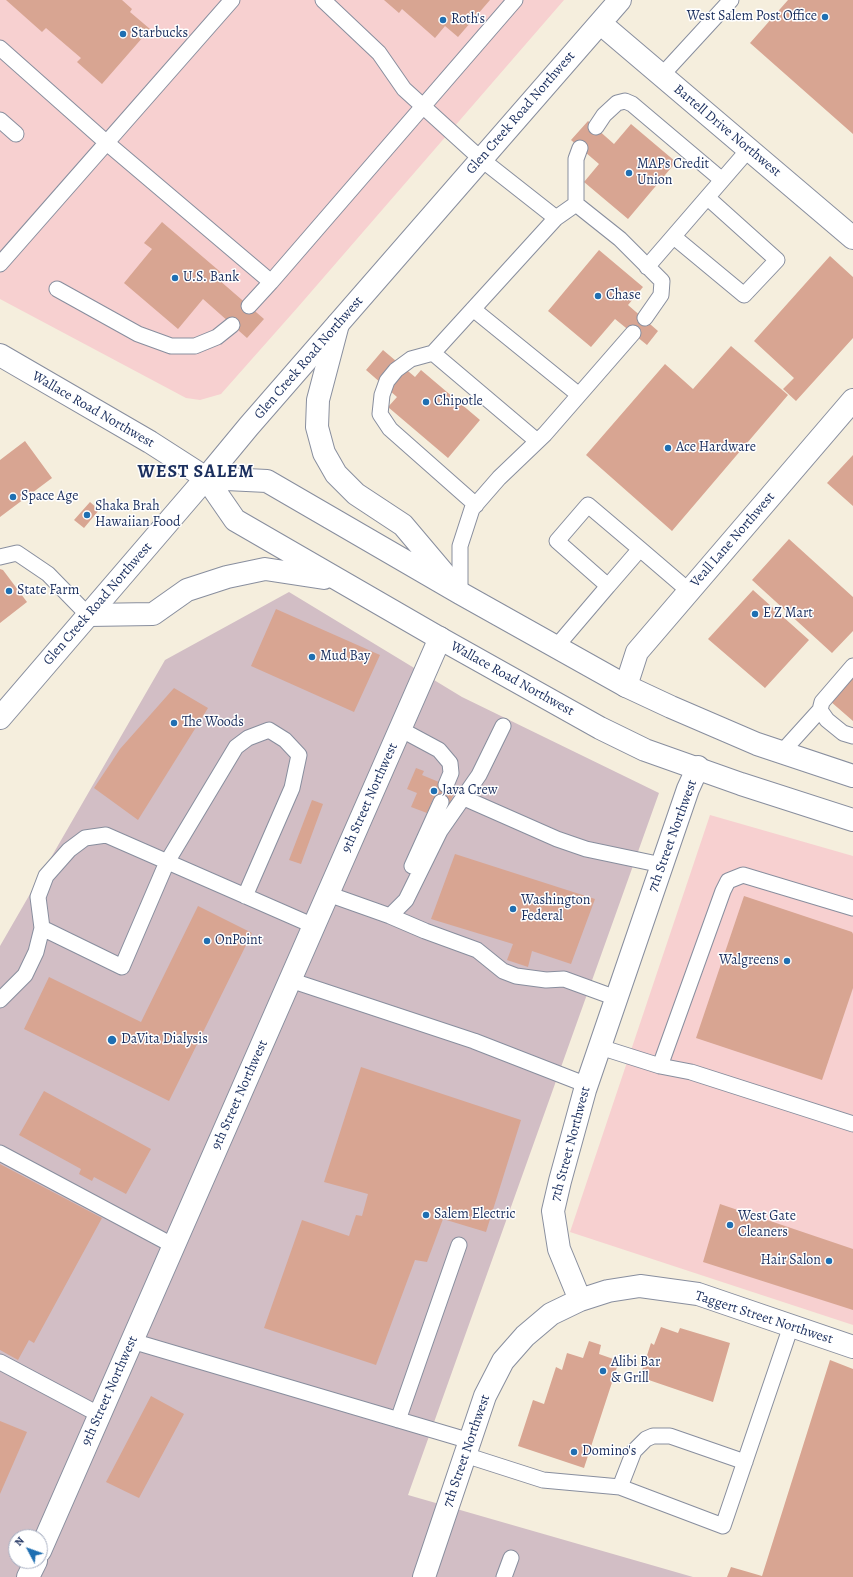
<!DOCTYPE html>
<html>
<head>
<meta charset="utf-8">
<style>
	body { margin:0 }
	#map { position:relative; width:853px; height:1577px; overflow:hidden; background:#f5eedd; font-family:Alegreya,serif }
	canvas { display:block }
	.north { position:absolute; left:8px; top:1529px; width:40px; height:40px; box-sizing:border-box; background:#fff; border:1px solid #a4acbf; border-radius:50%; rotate:311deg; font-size:11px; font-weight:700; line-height:16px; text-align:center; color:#1b2f5e }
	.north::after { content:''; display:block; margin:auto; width:14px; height:18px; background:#1f6fb2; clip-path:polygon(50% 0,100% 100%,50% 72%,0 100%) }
</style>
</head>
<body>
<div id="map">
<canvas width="853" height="1577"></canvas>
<div class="north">N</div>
</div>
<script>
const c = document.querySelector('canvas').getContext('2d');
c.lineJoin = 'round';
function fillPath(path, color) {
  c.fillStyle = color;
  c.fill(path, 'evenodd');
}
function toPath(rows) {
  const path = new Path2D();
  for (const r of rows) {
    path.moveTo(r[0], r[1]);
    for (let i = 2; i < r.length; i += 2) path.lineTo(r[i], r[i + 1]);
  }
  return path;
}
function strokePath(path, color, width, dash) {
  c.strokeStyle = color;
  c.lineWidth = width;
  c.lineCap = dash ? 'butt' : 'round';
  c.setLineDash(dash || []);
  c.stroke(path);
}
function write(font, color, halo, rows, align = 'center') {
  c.font = font + ' Alegreya,serif';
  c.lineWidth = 3;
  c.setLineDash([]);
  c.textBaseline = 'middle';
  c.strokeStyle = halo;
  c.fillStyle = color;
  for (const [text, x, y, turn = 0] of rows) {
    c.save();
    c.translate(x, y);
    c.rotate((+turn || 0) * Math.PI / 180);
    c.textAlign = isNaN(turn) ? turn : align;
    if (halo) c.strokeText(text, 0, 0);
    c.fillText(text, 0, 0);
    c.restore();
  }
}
const built = toPath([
	[0,0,564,0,298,307,221,394,200,400,186,398,0,299],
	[710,815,853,856,853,1325,570,1232]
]);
const industrial = toPath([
	[289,592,462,697,659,793,408,1495,693,1577,0,1577,0,946,165,660],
	[16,1537,40,1537,40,1561,16,1561]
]);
const building = toPath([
	[6,0,122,0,132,9,130,12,150,29,102,84,77,62,81,58,46,28,42,32],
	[384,0,490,0,458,37,445,26,435,38,402,9,399,13],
	[788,0,853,0,853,134,750,43],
	[588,121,614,144,631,124,676,162,628,219,584,182,599,164,571,140],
	[162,222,224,275,219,280,264,319,247,338,203,299,178,329,124,283,152,249,144,243],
	[599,250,643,287,628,305,658,331,647,345,615,319,591,347,548,311],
	[830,256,853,277,853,338,796,401,783,389,794,378,754,341],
	[731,346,788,395,672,531,586,455,665,364,693,389],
	[383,350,415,377,421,370,480,420,448,458,388,407,397,397,366,370],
	[25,441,52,478,0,517,0,460],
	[853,455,853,506,827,483],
	[90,502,99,510,84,528,74,520],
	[789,539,853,597,853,631,832,653,752,580],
	[0,569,3,570,27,602,0,623],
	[753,590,809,640,765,688,708,639],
	[276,609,380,655,354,712,251,666],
	[853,675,853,721,830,701],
	[174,688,208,708,138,820,94,788,120,749],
	[416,768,424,771,422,775,456,789,449,805,433,799,427,813,411,807,417,793,407,789],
	[312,800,323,804,301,864,289,860],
	[455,854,595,899,571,964,532,951,528,967,507,960,513,944,431,919],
	[744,896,852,932,853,934,853,988,822,1080,696,1038],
	[198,906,252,933,169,1101,24,1029,49,977,141,1022],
	[361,1067,521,1120,486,1232,443,1219,427,1262,415,1260,376,1365,264,1328,302,1220,349,1236,356,1215,362,1216,368,1194,324,1182],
	[44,1091,151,1149,126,1194,94,1177,92,1181,79,1174,81,1169,19,1135],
	[0,1164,102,1218,34,1343,29,1340,18,1360,0,1350],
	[720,1204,853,1249,853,1310,703,1262],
	[661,1327,678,1333,680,1328,730,1343,713,1402,640,1377,651,1343,654,1345],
	[589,1341,601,1345,599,1354,619,1361,584,1468,518,1446,533,1400,544,1404,556,1367,562,1370,567,1353,583,1358],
	[830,1360,853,1369,853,1577,727,1577,731,1567,762,1576],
	[151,1396,184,1414,139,1498,106,1482],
	[0,1421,27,1432,0,1494]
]);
const service = toPath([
	[323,0,379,53,404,89,481,159,556,218],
	[0,48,107,143,271,282,515,0],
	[662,75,731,0],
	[0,120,16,134],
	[596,127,604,115,617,103,625,101,632,104,722,180],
	[576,204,576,159,580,148],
	[674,237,744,295,777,260,708,198],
	[0,264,232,0],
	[647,267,749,149],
	[57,289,138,334,171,346,195,346,217,337,232,325],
	[249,306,271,282],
	[473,309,579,395],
	[433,353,411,359,396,370,387,381,382,395,380,414,390,429,476,505],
	[537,441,433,353,556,218,576,204,620,239,662,281,661,295,645,318],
	[640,549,608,586,557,541,588,505,640,549,689,591],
	[0,557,17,553,48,574,88,615],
	[460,593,460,546,472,509,499,478,545,434,633,333],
	[556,647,608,586],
	[853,666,822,702,820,710,827,720,843,733,853,736],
	[400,729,439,750,450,763,451,773,446,785],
	[782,752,820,710],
	[464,798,557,839,586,849,662,865],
	[412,866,441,802],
	[328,894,390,916,425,931,477,950,503,971,516,976,546,980,564,979,616,998],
	[390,916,406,900,440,831,479,775,503,726],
	[42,928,122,967,167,862,236,747,248,738,269,730,285,740,299,755,292,788,245,896],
	[290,980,474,1041,587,1085],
	[0,1000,25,975,36,952,42,928,38,897,46,876,69,850,85,838,106,835,314,926],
	[600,1047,660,1066,691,1072,853,1124],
	[660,1066,723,891,728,881,743,875,853,908],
	[0,1153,174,1246],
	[132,1341,470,1441],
	[0,1362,100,1415],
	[398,1420,459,1245],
	[465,1455,543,1480,620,1487,723,1526,791,1326],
	[620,1487,634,1451,646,1439,653,1436,670,1436,745,1462],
	[504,1577,511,1558]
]);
const minor = toPath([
	[626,686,637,652,853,400],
	[580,1300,559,1249,553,1211,560,1181,585,1090,688,789,698,767],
	[40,1551,440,638],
	[28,1577,36,1561],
	[424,1577,485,1396,503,1361,525,1336,551,1314,580,1300,608,1291,640,1286,698,1294,853,1347]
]);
const tertiary = toPath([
	[600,23,853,238],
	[206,478,249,426,620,0]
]);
const secondary = toPath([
	[0,718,206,478]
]);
const primary = toPath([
	[338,324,318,400,317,427,324,453,336,474,356,494,403,525,452,583],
	[0,355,150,442,206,478,235,520,434,635,600,728,645,750,741,784,853,820],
	[206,478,267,481,460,593,626,686,671,707,757,744,853,776],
	[88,615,153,614,187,590,227,577,265,569,324,578]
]);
const markers = [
	[825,17,4,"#1f6fb2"],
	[443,20,4,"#1f6fb2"],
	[123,34,4,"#1f6fb2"],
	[629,173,4,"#1f6fb2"],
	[175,278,4,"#1f6fb2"],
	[598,296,4,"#1f6fb2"],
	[426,402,4,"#1f6fb2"],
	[668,448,4,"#1f6fb2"],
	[13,497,4,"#1f6fb2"],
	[87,515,4,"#1f6fb2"],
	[9,591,4,"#1f6fb2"],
	[755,614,4,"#1f6fb2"],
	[312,657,4,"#1f6fb2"],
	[174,723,4,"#1f6fb2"],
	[434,791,4,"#1f6fb2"],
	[513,909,4,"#1f6fb2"],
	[207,941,4,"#1f6fb2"],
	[787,961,4,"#1f6fb2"],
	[112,1040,5,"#1f6fb2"],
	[426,1215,4,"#1f6fb2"],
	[730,1225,4,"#1f6fb2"],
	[829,1261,4,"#1f6fb2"],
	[603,1371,4,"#1f6fb2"],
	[574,1452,4,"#1f6fb2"]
];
const poiNames = [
	["West Salem Post Office",817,17,"right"],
	["Roth's",451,20],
	["Starbucks",131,34],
	["MAPs Credit",637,165],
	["Union",637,181],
	["U.S. Bank",183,278],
	["Chase",606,296],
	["Chipotle",434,402],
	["Ace Hardware",676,448],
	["Space Age",21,497],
	["Shaka Brah",95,507],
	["Hawaiian Food",95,523],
	["State Farm",17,591],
	["E Z Mart",763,614],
	["Mud Bay",320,657],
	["The Woods",182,723],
	["Java Crew",442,791],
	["Washington",521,901],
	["Federal",521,917],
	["OnPoint",215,941],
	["Walgreens",779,961,"right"],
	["DaVita Dialysis",121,1040],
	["Salem Electric",434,1215],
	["West Gate",738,1217],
	["Cleaners",738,1233],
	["Hair Salon",821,1261,"right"],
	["Alibi Bar",611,1363],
	["& Grill",611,1379],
	["Domino's",582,1452]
];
const streetNames = [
	["Glen Creek Road Northwest",521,113,-49],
	["Bartell Drive Northwest",727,131,40],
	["Glen Creek Road Northwest",309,358,-49],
	["Wallace Road Northwest",93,410,30],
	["Veall Lane Northwest",733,540,-49],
	["Glen Creek Road Northwest",98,604,-49],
	["Wallace Road Northwest",512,679,29],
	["9th Street Northwest",370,798,-66],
	["7th Street Northwest",673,836,-70],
	["9th Street Northwest",240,1095,-66],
	["7th Street Northwest",571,1144,-75],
	["Taggert Street Northwest",764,1318,18],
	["9th Street Northwest",110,1391,-66],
	["7th Street Northwest",467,1451,-71]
];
const districtNames = [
	["WEST SALEM",196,473]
];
fillPath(built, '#f7d0d0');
fillPath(industrial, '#d2bec5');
fillPath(building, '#d8a592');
strokePath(service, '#888e9e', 17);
strokePath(minor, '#888e9e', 24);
strokePath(tertiary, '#888e9e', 24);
strokePath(secondary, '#888e9e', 24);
strokePath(primary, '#888e9e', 24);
strokePath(service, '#fff', 15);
strokePath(minor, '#fff', 22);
strokePath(tertiary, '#fff', 22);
strokePath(secondary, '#fff', 22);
strokePath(primary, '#fff', 22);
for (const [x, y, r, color] of markers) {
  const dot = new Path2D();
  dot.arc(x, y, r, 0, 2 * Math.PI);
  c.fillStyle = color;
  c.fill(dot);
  strokePath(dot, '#fff', 1.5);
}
write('14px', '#1b2f5e', '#fff', poiNames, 'left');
write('14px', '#1b2f5e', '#fff', streetNames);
c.letterSpacing = '1px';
write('bold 18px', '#1b2f5e', '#fff', districtNames);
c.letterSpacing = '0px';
</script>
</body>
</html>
